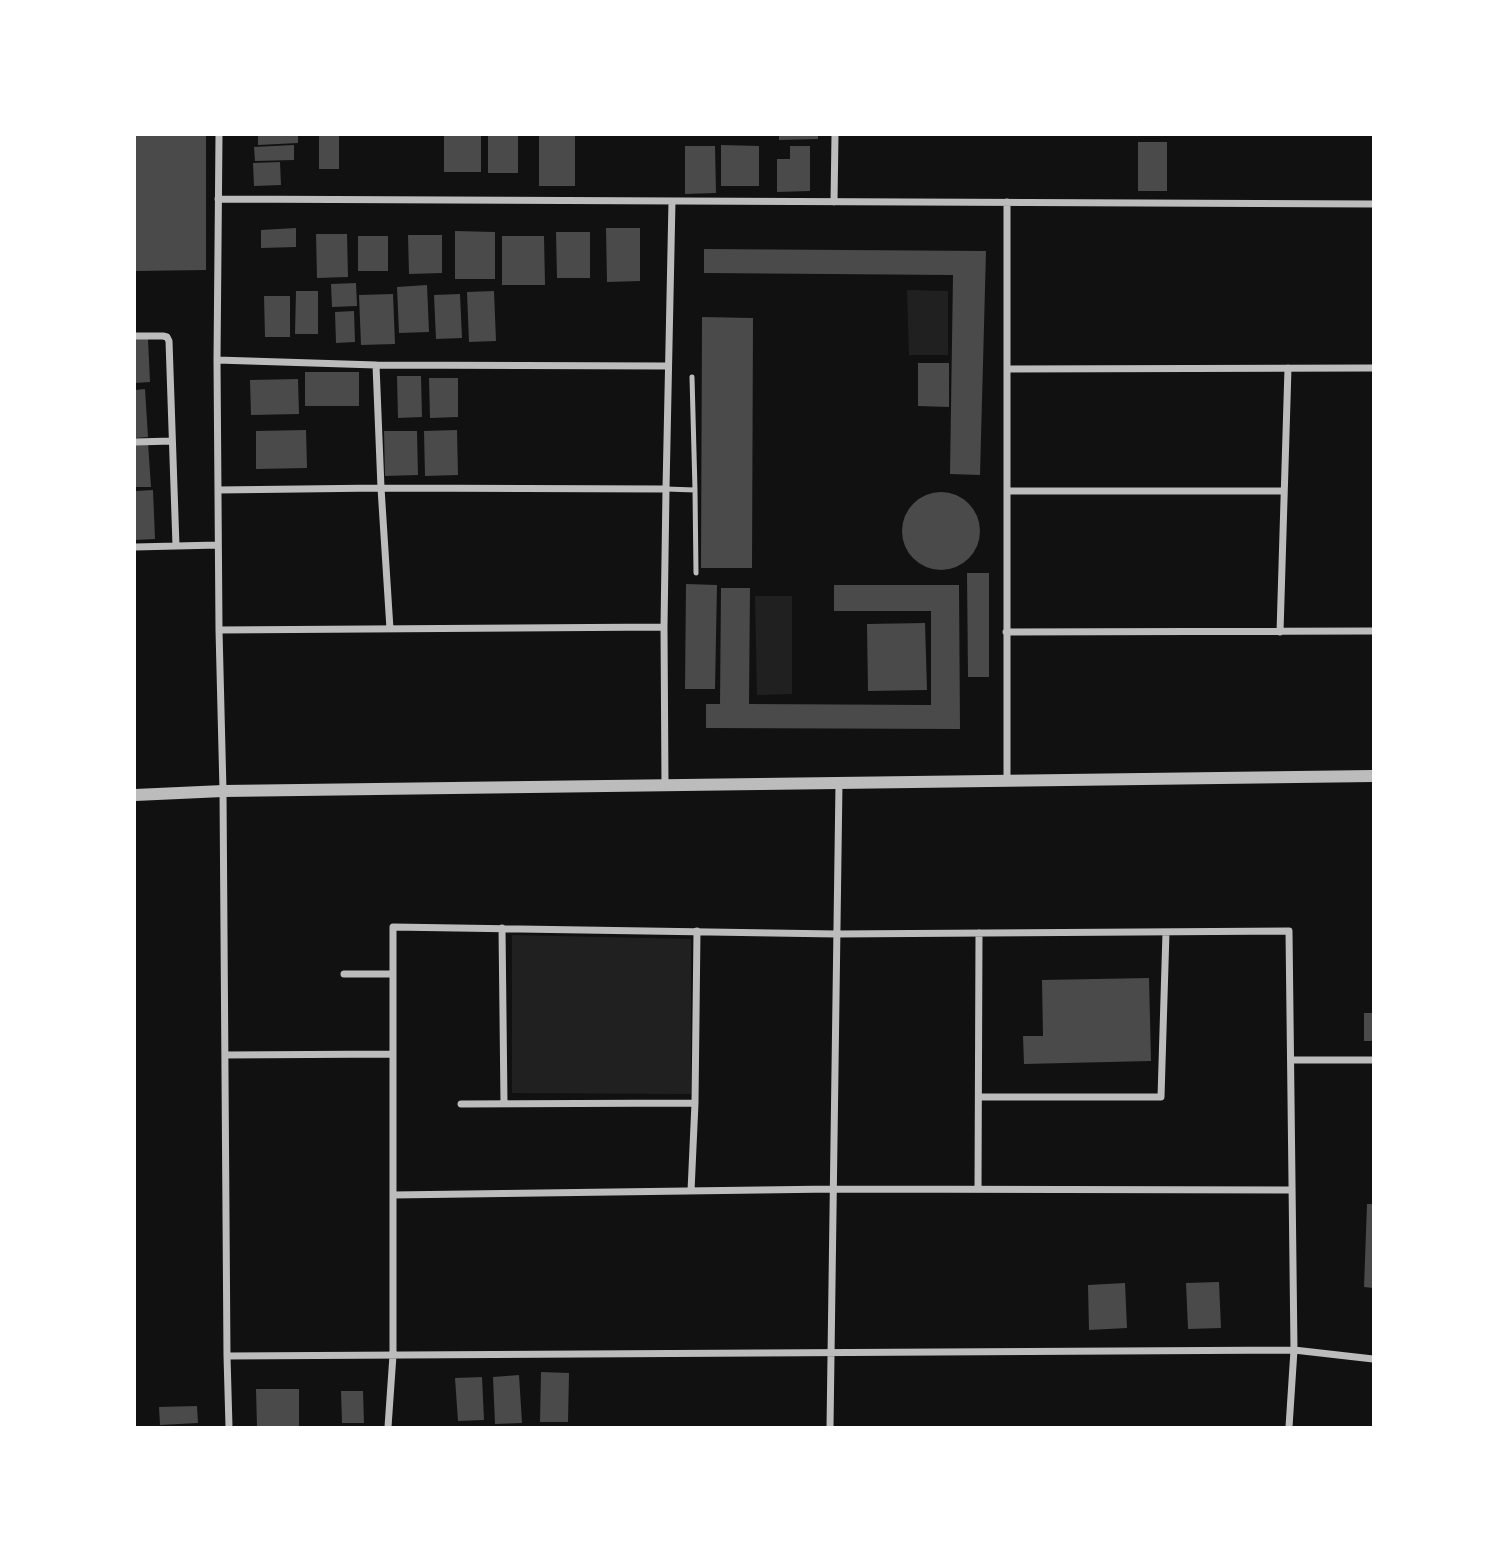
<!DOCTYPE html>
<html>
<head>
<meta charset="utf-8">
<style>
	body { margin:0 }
	#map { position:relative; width:1508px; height:1562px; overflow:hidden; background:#111; font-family:"PT Serif",serif }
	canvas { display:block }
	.frame { position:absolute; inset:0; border:136px solid #fff; pointer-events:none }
</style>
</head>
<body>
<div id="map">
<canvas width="1508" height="1562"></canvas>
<div class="frame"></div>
</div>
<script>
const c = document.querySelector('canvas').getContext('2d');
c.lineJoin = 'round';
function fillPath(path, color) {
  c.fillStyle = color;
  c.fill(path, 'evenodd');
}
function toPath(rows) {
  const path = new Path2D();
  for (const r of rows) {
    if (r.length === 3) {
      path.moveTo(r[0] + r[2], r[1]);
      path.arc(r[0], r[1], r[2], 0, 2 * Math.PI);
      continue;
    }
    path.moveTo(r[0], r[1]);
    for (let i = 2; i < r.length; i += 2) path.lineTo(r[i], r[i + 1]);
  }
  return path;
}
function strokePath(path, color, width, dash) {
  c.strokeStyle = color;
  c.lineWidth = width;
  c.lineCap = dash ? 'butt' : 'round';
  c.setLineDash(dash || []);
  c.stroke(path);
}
const green = toPath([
	[907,290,948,291,948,355,909,355],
	[755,596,792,596,792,694,757,695],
	[512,935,691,939,691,1094,512,1093]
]);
const building = toPath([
	[135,135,206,135,206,270,135,271],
	[258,135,298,135,298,143,258,145],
	[319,135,339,135,339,169,319,169],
	[444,135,481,135,481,172,444,172],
	[488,135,518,135,518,173,488,173],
	[779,135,818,135,818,139,779,140],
	[539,136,575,136,575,186,539,186],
	[1138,142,1167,142,1167,191,1138,191],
	[294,145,294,160,255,161,254,147],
	[721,145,759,146,759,186,721,186],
	[685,146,715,146,716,193,685,194],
	[790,146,810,146,810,191,777,192,777,159,790,159],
	[280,162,281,185,254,186,253,163],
	[296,228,296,247,261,248,261,230],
	[606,228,640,228,640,281,607,282],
	[455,231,495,232,495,279,455,279],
	[556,232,590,232,590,278,557,278],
	[316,234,347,234,348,277,317,278],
	[408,235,442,235,442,273,409,274],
	[358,236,388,236,388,271,358,271],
	[502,236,544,236,545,285,502,285],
	[704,249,986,251,980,475,950,474,953,275,704,273],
	[356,283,357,306,332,307,331,284],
	[427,285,429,332,399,333,397,287],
	[296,291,318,291,318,334,295,334],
	[494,291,496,341,469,342,467,292],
	[393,294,395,344,361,345,359,295],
	[460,294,462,338,436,339,434,295],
	[264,296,290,296,290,337,265,337],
	[354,311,355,342,336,343,335,312],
	[702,317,753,318,752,568,701,568],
	[135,339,148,339,150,382,135,383],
	[918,363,949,363,949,407,918,406],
	[305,372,359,372,359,406,305,406],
	[397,376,421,376,422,417,398,418],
	[429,378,458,378,458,417,430,418],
	[298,379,299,414,251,415,250,380],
	[145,389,148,437,135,438,135,390],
	[306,430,307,468,256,469,256,431],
	[457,430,458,475,425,476,424,431],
	[384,431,417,431,418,475,385,476],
	[148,443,151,487,135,487,135,444],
	[153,490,155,539,135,540,135,491],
	[941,531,39],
	[967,573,989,573,989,677,968,677],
	[686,584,717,585,715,689,685,689],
	[834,585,959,585,960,729,706,728,706,704,720,704,721,588,750,588,749,704,931,705,931,611,834,611],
	[925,623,927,690,868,691,867,624],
	[1149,978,1151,1061,1024,1064,1023,1036,1043,1036,1042,980],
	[1364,1013,1373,1013,1373,1041,1364,1041],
	[1367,1204,1373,1204,1373,1288,1364,1287],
	[1219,1282,1221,1328,1188,1329,1186,1283],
	[1125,1283,1127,1328,1089,1330,1088,1285],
	[541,1372,569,1373,568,1422,540,1422],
	[519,1375,522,1423,495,1424,493,1377],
	[482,1377,484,1420,458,1421,455,1378],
	[256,1389,299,1389,299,1427,257,1427],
	[341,1391,363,1391,364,1423,342,1423],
	[197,1406,198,1423,160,1425,159,1407]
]);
const service = toPath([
	[692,377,695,490],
	[666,489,695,490,696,573]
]);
const minor = toPath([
	[219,135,217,360,219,630,223,791,227,1356,229,1427],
	[218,199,1373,204],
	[834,202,835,135],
	[135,336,163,336,167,337,169,341,176,546,218,545],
	[217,360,376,365,667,366],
	[376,365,381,488,390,629],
	[1007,369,1373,368],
	[135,442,172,441],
	[218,490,381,488,666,489],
	[1007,491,1284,491],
	[135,547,176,546],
	[219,630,664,627],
	[1006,632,1373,631],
	[1280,632,1288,368],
	[1007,781,1007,202],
	[665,786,664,627,666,489,672,201],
	[502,928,504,1103],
	[344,974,393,974],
	[225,1055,393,1054],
	[1291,1060,1373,1060],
	[979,1097,1161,1097,1166,932],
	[461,1104,695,1103],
	[978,1189,979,933],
	[691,1191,695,1103,697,931],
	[393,1195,833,1189,1292,1190],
	[227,1356,1294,1350,1373,1359],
	[388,1427,393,1355,393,927,836,934,1289,931,1294,1350,1289,1427],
	[830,1427,839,783]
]);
const tertiary = toPath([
	[135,795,223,791,1373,776]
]);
fillPath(green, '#202020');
fillPath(building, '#4a4a4a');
strokePath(service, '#bcbcbc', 5);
strokePath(minor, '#bcbcbc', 7);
strokePath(tertiary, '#bcbcbc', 12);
</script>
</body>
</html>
